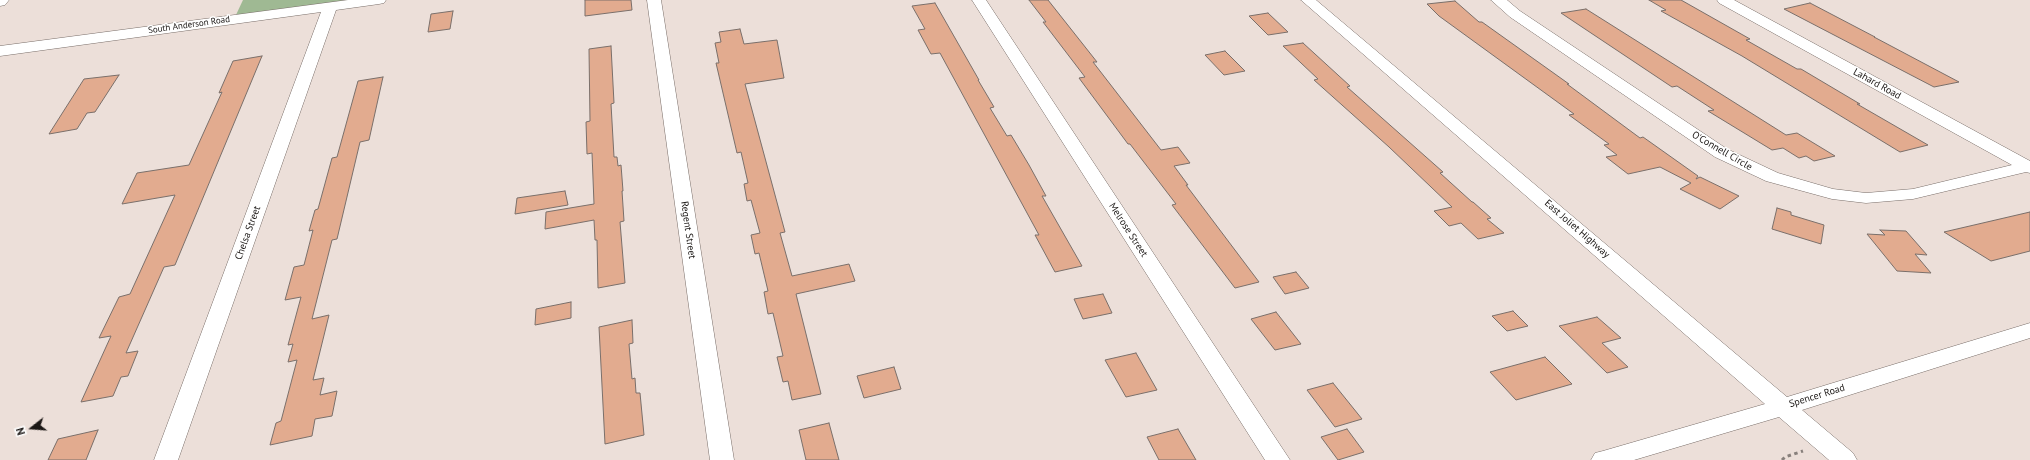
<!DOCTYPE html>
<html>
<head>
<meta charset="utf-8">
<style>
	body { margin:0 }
	#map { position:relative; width:2030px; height:460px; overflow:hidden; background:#ecdfd9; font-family:"PT Sans",sans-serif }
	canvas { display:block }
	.north { position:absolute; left:12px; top:408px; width:40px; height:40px; -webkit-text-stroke:3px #fff; paint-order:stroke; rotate:253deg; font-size:11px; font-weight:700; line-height:16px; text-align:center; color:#1b1715 }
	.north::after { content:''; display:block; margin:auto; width:14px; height:18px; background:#1b1715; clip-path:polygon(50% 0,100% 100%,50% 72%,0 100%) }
</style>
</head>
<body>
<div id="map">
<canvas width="2030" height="460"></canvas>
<div class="north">N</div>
</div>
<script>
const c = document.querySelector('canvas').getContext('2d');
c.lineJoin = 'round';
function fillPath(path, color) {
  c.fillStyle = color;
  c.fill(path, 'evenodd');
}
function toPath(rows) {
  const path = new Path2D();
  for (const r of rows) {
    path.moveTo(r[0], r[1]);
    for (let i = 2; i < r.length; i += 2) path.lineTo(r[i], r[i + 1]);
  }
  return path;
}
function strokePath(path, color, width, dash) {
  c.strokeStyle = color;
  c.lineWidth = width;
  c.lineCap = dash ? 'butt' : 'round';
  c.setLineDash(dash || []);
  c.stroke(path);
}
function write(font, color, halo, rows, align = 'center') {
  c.font = font + ' "PT Sans",sans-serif';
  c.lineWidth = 3;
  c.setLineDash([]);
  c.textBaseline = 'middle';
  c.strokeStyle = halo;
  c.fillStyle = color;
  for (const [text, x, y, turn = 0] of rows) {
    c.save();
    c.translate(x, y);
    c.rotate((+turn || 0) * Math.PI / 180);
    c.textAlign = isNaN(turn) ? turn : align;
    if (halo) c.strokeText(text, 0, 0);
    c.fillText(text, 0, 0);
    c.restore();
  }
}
const green = toPath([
	[243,0,364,0,235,17]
]);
const building = toPath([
	[585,0,631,0,632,10,585,16,585,0],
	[1029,0,1048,0,1097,62,1093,62,1161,150,1178,147,1190,163,1174,166,1188,185,1186,185,1259,282,1235,288,1172,205,1176,204,1130,144,1128,144,1079,78,1085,77,1043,22,1046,22,1029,0],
	[1649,0,1681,0,1750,39,1746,40,1797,69,1801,69,1860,104,1857,104,1928,145,1900,152,1742,56,1661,11,1666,10,1649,0],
	[1455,1,1479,22,1482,22,1569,84,1567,84,1640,138,1643,137,1698,176,1696,179,1700,177,1739,196,1720,209,1680,189,1691,183,1660,167,1628,174,1606,157,1617,155,1604,145,1609,144,1569,115,1574,114,1439,16,1427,4,1455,1],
	[935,3,979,80,978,80,994,107,990,108,1007,136,1011,135,1029,165,1046,196,1042,196,1082,266,1055,272,1035,235,1039,235,940,53,931,54,918,30,925,29,912,6,935,3],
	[1810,3,1875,37,1874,37,1959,82,1934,87,1784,9,1810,3],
	[1586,9,1786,135,1797,133,1835,156,1814,161,1806,156,1799,158,1783,148,1772,150,1708,111,1714,110,1677,86,1672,87,1561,13,1586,9],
	[453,11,450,29,428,32,431,14,453,11],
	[1268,13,1288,32,1268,35,1249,16,1268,13],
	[740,29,744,44,777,40,784,78,745,84,785,232,780,233,792,276,849,264,855,281,796,294,821,394,792,400,788,381,783,382,777,357,783,356,773,313,768,314,764,292,768,291,759,253,755,254,751,235,760,233,751,200,747,201,744,184,748,183,741,152,737,153,716,63,719,63,715,43,721,42,719,32,740,29],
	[1303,43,1350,86,1347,87,1443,172,1440,173,1472,202,1473,202,1491,218,1487,219,1504,233,1478,239,1461,223,1449,226,1434,211,1452,207,1389,147,1314,80,1318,79,1283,46,1303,43],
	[611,46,614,103,611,104,614,157,617,157,618,166,621,165,623,191,622,191,624,221,620,222,625,283,598,288,597,240,595,240,594,220,545,229,546,212,594,204,592,153,587,154,586,122,590,121,589,49,611,46],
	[1225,51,1245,71,1224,75,1205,55,1225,51],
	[262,56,175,265,164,267,126,353,138,351,128,376,121,377,113,396,81,402,111,336,99,338,119,297,130,294,175,195,122,204,137,173,189,165,222,92,219,93,233,61,262,56],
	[119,75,95,112,87,113,77,129,49,134,84,79,119,75],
	[383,77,369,140,360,142,337,239,332,240,312,319,329,315,313,380,324,378,320,395,337,391,332,416,315,419,312,436,270,445,276,423,281,421,297,360,288,362,293,344,288,345,301,297,285,300,294,267,304,265,313,230,309,231,315,210,318,209,332,158,337,157,358,81,383,77],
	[565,191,568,205,515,214,517,198,565,191],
	[1777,208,1791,212,1791,215,1824,225,1821,244,1772,229,1777,208],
	[2030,212,2030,251,1991,261,1944,232,2030,212],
	[1880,230,1906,231,1927,255,1915,254,1931,273,1897,271,1867,234,1885,235,1880,230],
	[1296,272,1309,288,1285,294,1273,277,1296,272],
	[1103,294,1112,313,1083,319,1074,299,1103,294],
	[571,302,571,318,535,325,536,309,571,302],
	[1513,311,1528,326,1507,331,1492,316,1513,311],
	[1276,312,1301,344,1275,350,1251,319,1276,312],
	[1597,317,1621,338,1602,343,1628,367,1607,373,1559,326,1597,317],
	[632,320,633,343,629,344,632,379,635,378,636,393,640,393,644,435,605,444,599,327,632,320],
	[1136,353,1157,390,1126,397,1105,360,1136,353],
	[1545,357,1572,384,1516,400,1490,372,1545,357],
	[894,367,901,389,864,398,857,376,894,367],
	[1333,383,1362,419,1335,427,1307,390,1333,383],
	[829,423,839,460,806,460,799,430,829,423],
	[1178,429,1196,460,1159,460,1147,437,1178,429],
	[1347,429,1364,452,1338,460,1321,437,1347,429],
	[98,430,86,460,48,460,58,439,98,430]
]);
const path = toPath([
	[1782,460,1785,457,1803,451]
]);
const minor = toPath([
	[0,0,9,0,5,5,0,6,0,0],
	[348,0,386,0,384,3,379,4,336,10,178,460,154,460,321,12,0,56,0,46,348,0],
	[647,0,661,0,734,460,710,460,647,0],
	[972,0,986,0,1290,460,1265,460,972,0],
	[1301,0,1316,0,1787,397,2030,323,2030,338,1802,410,1853,453,1857,460,1829,460,1779,417,1634,460,1591,460,1595,453,1603,451,1765,404,1301,0],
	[1491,0,1507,0,1520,11,1727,149,1778,173,1833,189,1866,193,1913,189,2012,165,1719,3,1717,0,1734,0,2030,161,2030,173,2026,172,1913,199,1866,203,1832,199,1766,181,1715,157,1510,17,1491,0]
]);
const farStreetnames = [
	["South Anderson Road",189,25,-8]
];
const streetNames = [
	["Lahard Road",1877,84,29],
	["O'Connell Circle",1722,151,30],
	["East Joliet Highway",1577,229,41],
	["Regent Street",688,230,82],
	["Melrose Street",1128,230,57],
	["Chelsa Street",248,233,-70],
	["Spencer Road",1817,396,-17]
];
fillPath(green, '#9fb993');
fillPath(building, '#e2ab8f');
strokePath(building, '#7a6f6a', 1);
strokePath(minor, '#796e69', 1);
strokePath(path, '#88807c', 3, [3.5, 3.5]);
fillPath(minor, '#fff');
write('9px', '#1b1715', '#fff', farStreetnames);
write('10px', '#1b1715', '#fff', streetNames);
</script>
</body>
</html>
